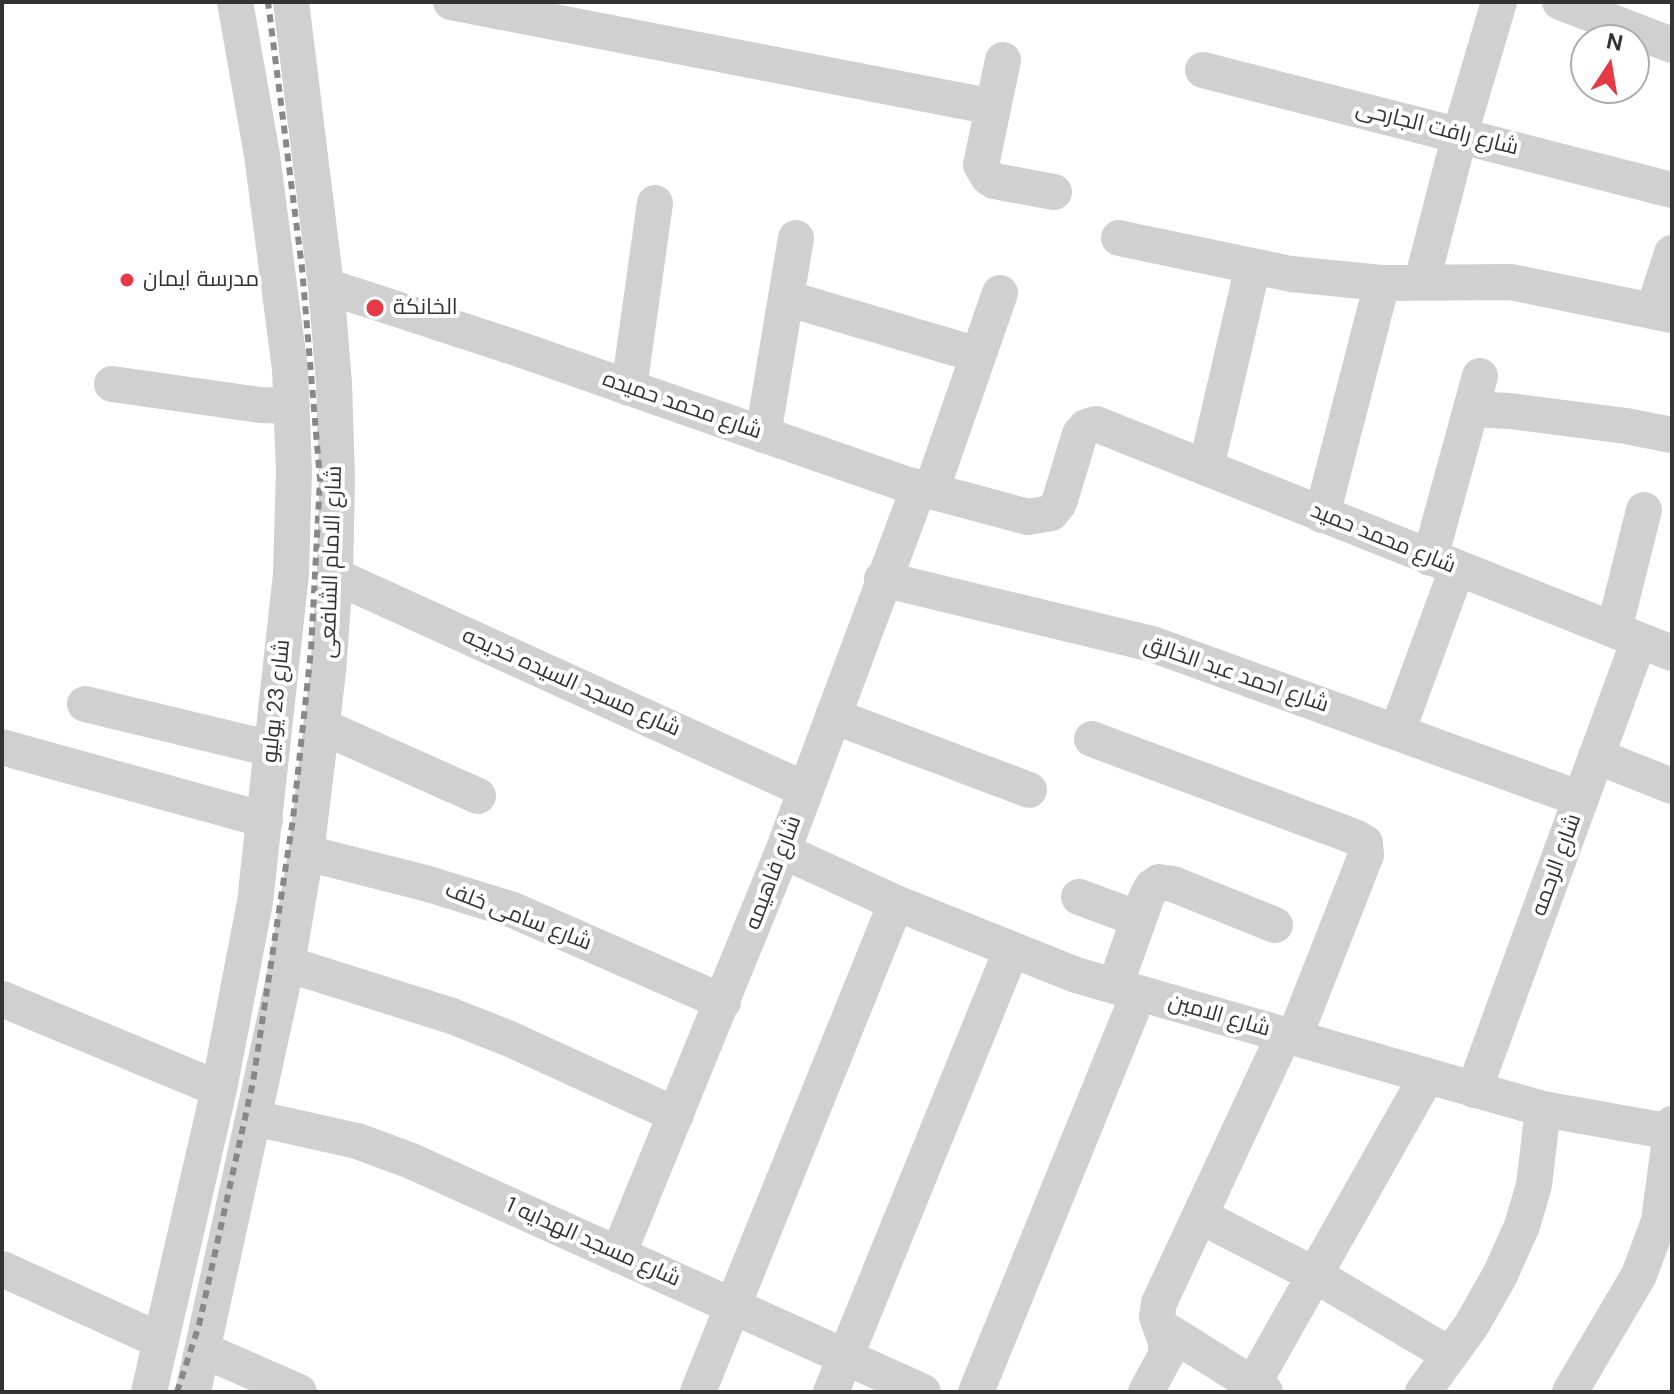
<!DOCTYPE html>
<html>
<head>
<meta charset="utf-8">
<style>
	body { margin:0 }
	#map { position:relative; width:1674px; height:1394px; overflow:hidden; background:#fff; font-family:"DM Sans",sans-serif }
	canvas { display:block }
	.frame { position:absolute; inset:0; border:4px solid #333; pointer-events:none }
	.north { position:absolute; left:1570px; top:24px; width:80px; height:80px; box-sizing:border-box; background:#fff; border:2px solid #adadad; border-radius:50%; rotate:12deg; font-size:22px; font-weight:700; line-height:32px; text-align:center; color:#333 }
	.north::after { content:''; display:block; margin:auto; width:28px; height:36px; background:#e63946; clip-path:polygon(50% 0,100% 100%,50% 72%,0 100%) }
</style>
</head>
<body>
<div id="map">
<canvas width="1674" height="1394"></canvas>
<div class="frame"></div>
<div class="north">N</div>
</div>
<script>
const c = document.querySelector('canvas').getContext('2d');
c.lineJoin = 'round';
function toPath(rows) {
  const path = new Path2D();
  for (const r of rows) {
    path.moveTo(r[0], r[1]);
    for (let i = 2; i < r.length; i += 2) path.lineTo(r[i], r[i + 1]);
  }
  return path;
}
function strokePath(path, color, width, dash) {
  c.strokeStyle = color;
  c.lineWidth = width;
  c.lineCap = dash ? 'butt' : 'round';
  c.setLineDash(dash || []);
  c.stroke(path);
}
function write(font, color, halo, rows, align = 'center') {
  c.font = font + ' "DM Sans",Cairo,sans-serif';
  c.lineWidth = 8;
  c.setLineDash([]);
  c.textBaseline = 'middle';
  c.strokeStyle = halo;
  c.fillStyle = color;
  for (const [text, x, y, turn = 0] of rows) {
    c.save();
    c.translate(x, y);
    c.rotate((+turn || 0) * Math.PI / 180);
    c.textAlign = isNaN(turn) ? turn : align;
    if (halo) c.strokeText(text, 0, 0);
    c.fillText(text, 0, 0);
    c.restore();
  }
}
const minor = toPath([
	[451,2,993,107],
	[1560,2,1672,45],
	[1003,60,981,165,988,177,994,181,1054,192],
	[1203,70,1672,190],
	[1119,238,1291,274,1382,283,1511,282,1672,315],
	[1422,281,1460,134,1499,2],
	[326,286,516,348,905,484,1028,517,1051,513,1059,503,1080,434,1086,427,1096,424,1672,653],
	[786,298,978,355],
	[1653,311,1672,253],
	[112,384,260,405,292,406],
	[629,388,655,203],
	[1471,409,1510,411,1626,426,1672,435],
	[763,435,796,238],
	[1206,468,1253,266],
	[931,491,1000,293],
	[1322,515,1382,283],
	[1430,558,1480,376],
	[335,576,806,790],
	[882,579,1152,644,1581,799],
	[1614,630,1644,510],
	[85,704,272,749],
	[833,716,1029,790],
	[321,726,478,796],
	[1397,732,1457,569],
	[1092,739,1355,837,1365,843,1366,855,1294,1038],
	[2,747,265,820],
	[1596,756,1672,786],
	[783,851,896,903,1076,975,1543,1109,1672,1132],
	[306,853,425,883,513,910,723,1002],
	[1079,897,1139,919],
	[287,964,452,1016,510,1039,676,1115],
	[1115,986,1147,896,1152,887,1159,882,1173,884,1275,925],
	[2,999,219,1089],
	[1474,1090,1639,640],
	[254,1118,357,1141,409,1160,923,1392],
	[1200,1216,1315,1275,1450,1355],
	[618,1255,783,851,919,487],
	[2,1269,161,1341],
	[1163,1328,1265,1392],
	[203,1350,299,1392],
	[1253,1384,1427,1076],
	[149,1392,219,1089,255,902,291,574,294,471,290,369,262,155,235,2],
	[193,1392,287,964,306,853,328,672,335,576,337,479,334,383,326,286,291,2],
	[698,1392,896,903],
	[831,1392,1011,951],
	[976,1392,1139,993],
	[1146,1392,1166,1355,1166,1342,1157,1317,1159,1303,1284,1035],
	[1423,1392,1471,1326,1500,1275,1522,1226,1534,1185,1543,1109],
	[1570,1392,1639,1275,1659,1221,1672,1124]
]);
const rail = toPath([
	[177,1392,199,1325,253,1082,293,819,311,650,320,479,302,268,268,2]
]);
const markers = [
	[127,280,8,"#e63946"],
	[375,308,10,"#e63946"]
];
const streetNames = [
	["شارع رافت الجارحى",1437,129,14],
	["شارع محمد حميده",682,406,19],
	["شارع محمد حميد",1383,539,22],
	["شارع الامام الشافعى",332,562,-88],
	["شارع احمد عبد الخالق",1236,675,19],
	["شارع مسجد السيده خديجه",571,683,24],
	["شارع 23 يوليو",277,701,-84],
	["شارع الرحمه",1557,865,-70],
	["شارع فاهيمه",774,873,-69],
	["شارع سامى خلف",518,917,21],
	["شارع الامين",1219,1016,16],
	["شارع مسجد الهدايه 1",593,1243,24]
];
const poiNames = [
	["مدرسة ايمان",143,280],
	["الخانكة",393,308]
];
strokePath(minor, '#d0d0d0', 36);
strokePath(rail, '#888', 6, [8, 6]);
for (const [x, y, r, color] of markers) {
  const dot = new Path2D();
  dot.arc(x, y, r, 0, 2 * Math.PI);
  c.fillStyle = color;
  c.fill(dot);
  strokePath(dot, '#fff', 3);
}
write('22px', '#333', '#fff', streetNames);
write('22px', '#333', '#fff', poiNames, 'left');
</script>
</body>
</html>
